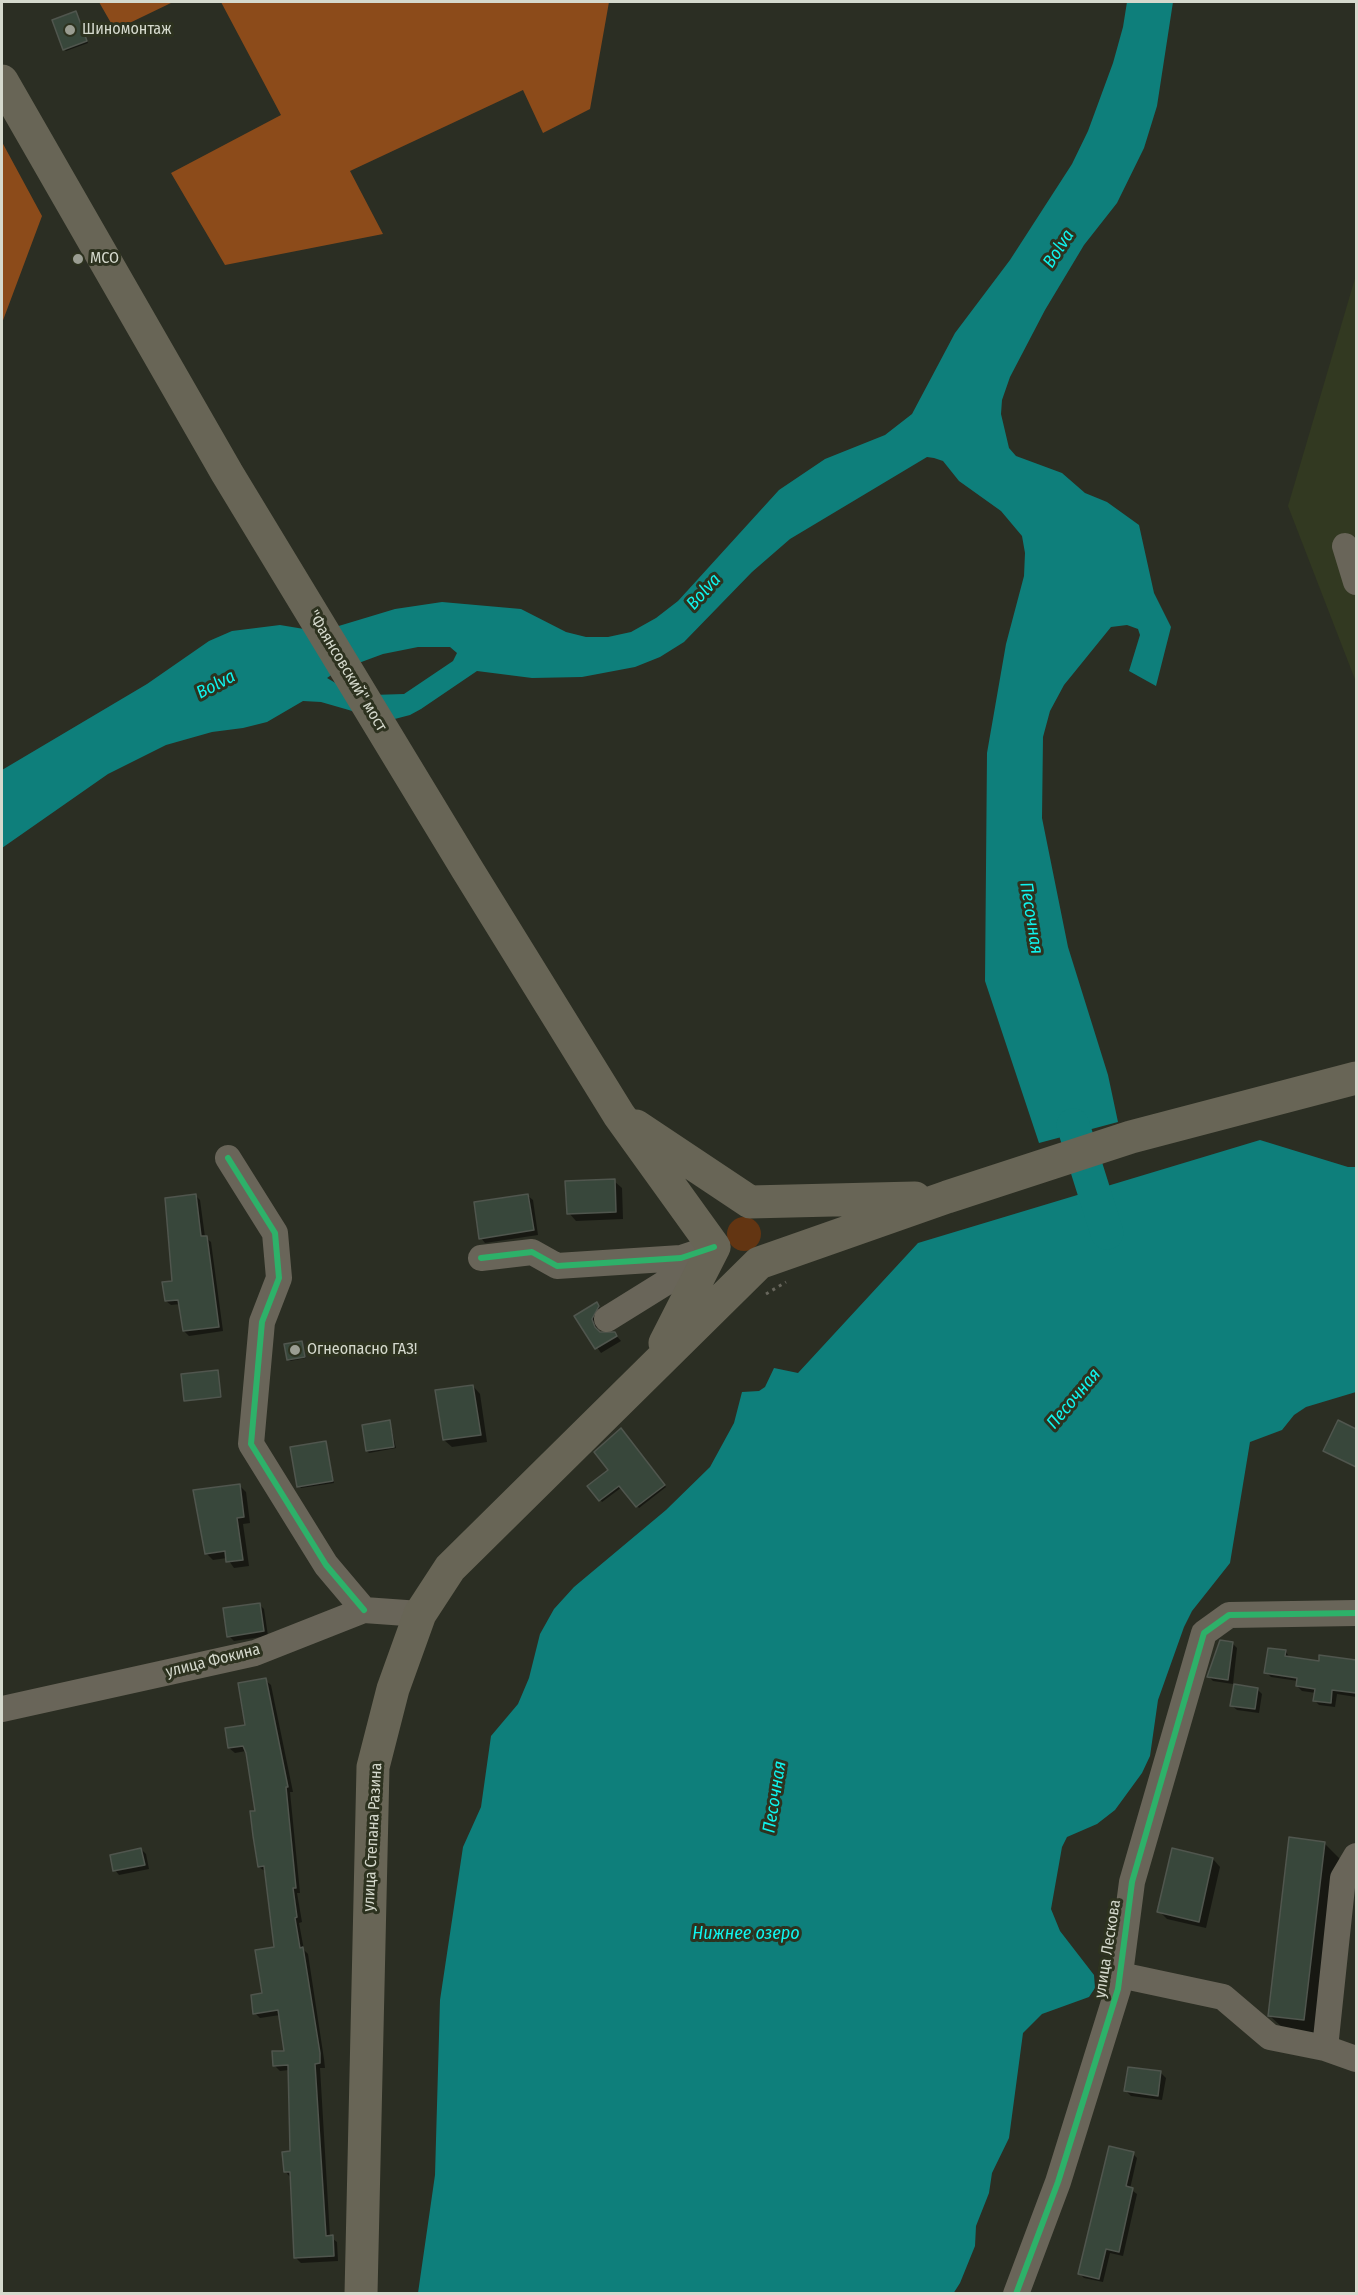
<!DOCTYPE html>
<html>
<head>
<meta charset="utf-8">
<style>
	body { margin:0 }
	#map { position:relative; width:1358px; height:2295px; overflow:hidden; background:#2b2e23; font-family:"Fira Sans Condensed",sans-serif }
	canvas { display:block }
	.frame { position:absolute; inset:0; border:3px solid #d5d9cd; pointer-events:none }
</style>
</head>
<body>
<div id="map">
<canvas width="1358" height="2295"></canvas>
<div class="frame"></div>
</div>
<script>
const c = document.querySelector('canvas').getContext('2d');
c.lineJoin = 'round';
function fillPath(path, color) {
  c.fillStyle = color;
  c.fill(path, 'evenodd');
}
function toPath(rows) {
  const path = new Path2D();
  for (const r of rows) {
    if (r.length === 3) {
      path.moveTo(r[0] + r[2], r[1]);
      path.arc(r[0], r[1], r[2], 0, 2 * Math.PI);
      continue;
    }
    path.moveTo(r[0], r[1]);
    for (let i = 2; i < r.length; i += 2) path.lineTo(r[i], r[i + 1]);
  }
  return path;
}
function strokePath(path, color, width, dash) {
  c.strokeStyle = color;
  c.lineWidth = width;
  c.lineCap = dash ? 'butt' : 'round';
  c.setLineDash(dash || []);
  c.stroke(path);
}
function write(font, color, halo, rows, align = 'center') {
  c.font = font + ' "Fira Sans Condensed",sans-serif';
  c.lineWidth = 6;
  c.setLineDash([]);
  c.textBaseline = 'middle';
  c.strokeStyle = halo;
  c.fillStyle = color;
  for (const [text, x, y, turn = 0] of rows) {
    c.save();
    c.translate(x, y);
    c.rotate((+turn || 0) * Math.PI / 180);
    c.textAlign = isNaN(turn) ? turn : align;
    if (halo) c.strokeText(text, 0, 0);
    c.fillText(text, 0, 0);
    c.restore();
  }
}
const built = toPath([
	[1356,275,1356,682,1288,506]
]);
const green = toPath([
	[744,1234,17]
]);
const forest = toPath([
	[99,2,173,2,115,30],
	[221,2,609,2,590,109,543,133,523,90,350,171,383,234,225,265,171,173,281,115],
	[2,142,42,216,2,323]
]);
const water = toPath([
	[1127,2,1173,2,1157,106,1144,148,1117,203,1084,245,1045,310,1010,377,1002,400,1001,414,1009,448,1016,456,1062,473,1085,493,1107,502,1139,525,1154,593,1171,627,1156,686,1129,671,1140,635,1138,629,1127,625,1111,627,1064,685,1050,711,1043,737,1042,818,1068,947,1108,1075,1118,1122,1039,1143,985,981,987,753,1006,644,1024,576,1025,553,1022,536,1001,511,959,481,943,461,934,458,927,457,790,539,752,572,684,642,660,657,635,667,582,677,532,678,477,671,421,709,410,715,387,721,321,702,303,701,267,722,243,728,212,732,166,745,108,774,2,848,2,770,147,684,209,641,232,631,280,625,304,629,332,628,395,609,442,602,521,609,566,632,586,637,608,637,631,632,656,618,678,601,779,490,825,459,885,435,912,414,955,333,1010,260,1072,164,1088,131,1113,63,1123,27],
	[418,647,450,647,457,653,453,661,404,694,372,695,339,685,327,678,337,671,383,654],
	[1260,1140,1348,1167,1356,1167,1356,1392,1306,1407,1294,1415,1282,1430,1250,1442,1230,1563,1192,1611,1184,1627,1158,1700,1150,1756,1142,1773,1115,1810,1097,1824,1067,1837,1062,1847,1051,1909,1060,1931,1094,1975,1095,1988,1089,1997,1042,2014,1023,2033,1009,2138,992,2173,989,2193,976,2226,975,2246,960,2283,953,2294,418,2293,435,2175,440,2000,463,1847,481,1807,491,1736,518,1704,529,1678,540,1634,554,1609,574,1587,666,1510,710,1467,734,1423,742,1392,759,1391,765,1387,774,1368,798,1373,918,1243]
]);
const shadow = toPath([
	[77,15,88,43,66,51,64,49],
	[614,1181,622,1188,623,1219,576,1221,569,1213],
	[195,1195,200,1200,205,1237,211,1242,223,1331,189,1336,184,1331,181,1304,171,1305,166,1301,174,1282],
	[528,1196,533,1200,538,1235,485,1243,481,1238],
	[596,1304,601,1309,598,1318,598,1332,614,1333,621,1341,601,1353,576,1317],
	[302,1342,306,1358,290,1361,288,1359],
	[218,1372,222,1398,185,1400],
	[473,1386,480,1394,487,1442,452,1447,444,1440],
	[390,1422,396,1448,369,1453,367,1451],
	[1339,1422,1356,1431,1356,1467,1327,1453],
	[623,1432,666,1487,639,1508,622,1487,602,1502,589,1486,610,1470],
	[326,1442,334,1483,301,1488,299,1486],
	[239,1485,246,1492,250,1523,243,1524,249,1566,234,1568,227,1558,213,1560,206,1553],
	[259,1604,264,1609,268,1636,234,1641,229,1636],
	[1233,1644,1237,1648,1233,1684,1213,1681,1209,1677],
	[1286,1652,1290,1658,1356,1667,1356,1697,1337,1694,1335,1707,1319,1705,1315,1701,1316,1693,1302,1691,1297,1686,1298,1681,1271,1677,1266,1672],
	[265,1680,271,1685,293,1792,290,1792,300,1893,297,1893,302,1922,299,1923,304,1950,308,1954,324,2059,325,2068,320,2068,330,2237,337,2242,338,2261,301,2263,296,2258,290,2177,285,2171,292,2153,289,2070,280,2071,275,2066,286,2052,280,2015,260,2018,255,2013,263,1995,276,1948,266,1872,259,1867,257,1812,246,1751,235,1753,229,1748,247,1726],
	[1257,1689,1262,1694,1259,1713,1237,1710,1232,1706],
	[1324,1843,1340,1859,1319,2035,1286,2031,1270,2016],
	[141,1849,146,1854,149,1869,119,1875,115,1870],
	[1213,1859,1220,1867,1206,1928,1167,1919,1159,1911],
	[1161,2073,1166,2078,1162,2100,1131,2096,1126,2091],
	[1133,2154,1137,2158,1130,2189,1137,2194,1123,2256,1110,2253,1103,2282,1084,2278,1079,2273]
]);
const river = toPath([
	[1073,1125,1107,1233]
]);
const building = toPath([
	[76,11,87,41,63,50,52,20,76,11],
	[615,1179,616,1212,567,1214,565,1181,615,1179],
	[196,1194,201,1236,207,1236,219,1327,183,1331,178,1300,165,1301,162,1282,172,1281,165,1198,196,1194],
	[528,1194,534,1230,479,1239,474,1202,528,1194],
	[597,1302,599,1306,592,1319,595,1327,600,1332,615,1332,617,1336,595,1349,574,1316,597,1302],
	[302,1341,305,1357,287,1360,284,1344,302,1341],
	[218,1370,221,1397,184,1401,181,1374,218,1370],
	[473,1385,481,1435,443,1440,435,1390,473,1385],
	[390,1420,394,1447,366,1451,362,1425,390,1420],
	[1338,1420,1356,1429,1356,1467,1323,1451,1338,1420],
	[621,1428,665,1485,636,1507,619,1486,599,1501,587,1486,608,1470,594,1452,621,1428],
	[326,1441,333,1481,297,1487,290,1447,326,1441],
	[240,1484,244,1517,237,1518,243,1560,226,1562,225,1551,205,1554,193,1490,240,1484],
	[260,1603,264,1631,227,1637,223,1608,260,1603],
	[1220,1640,1233,1642,1228,1680,1207,1677,1220,1640],
	[1268,1648,1286,1650,1285,1656,1319,1661,1319,1655,1356,1660,1356,1693,1332,1690,1331,1703,1313,1701,1315,1689,1296,1686,1297,1678,1264,1673,1268,1648],
	[266,1678,288,1787,286,1787,296,1888,293,1888,297,1917,295,1918,300,1948,303,1947,320,2053,320,2063,315,2064,326,2236,333,2235,334,2256,294,2258,290,2172,284,2172,282,2152,290,2151,288,2065,273,2066,272,2051,284,2051,278,2010,253,2014,251,1995,262,1993,255,1950,274,1947,264,1866,258,1867,253,1836,250,1811,255,1811,246,1753,243,1746,228,1748,225,1728,245,1725,238,1683,266,1678],
	[1234,1684,1258,1688,1255,1709,1230,1706,1234,1684],
	[1289,1837,1325,1842,1304,2020,1268,2016,1289,1837],
	[141,1848,145,1865,113,1871,110,1855,141,1848],
	[1172,1848,1213,1858,1199,1922,1157,1912,1172,1848],
	[1128,2067,1161,2071,1158,2096,1124,2091,1128,2067],
	[1109,2146,1134,2152,1126,2186,1133,2188,1119,2252,1106,2249,1099,2279,1078,2274,1109,2146]
]);
const path = toPath([
	[766,1294,786,1282]
]);
const minor = toPath([
	[1345,546,1356,582],
	[228,1158,275,1233,279,1278,262,1322,251,1444,326,1565,364,1610],
	[481,1258,532,1252,557,1266,681,1258,714,1247],
	[607,1319,673,1278,681,1258],
	[2,1709,255,1653,364,1610,420,1614],
	[1356,1856,1343,1878,1325,2048,1356,2059],
	[1120,1975,1223,1997,1270,2037,1325,2048],
	[1016,2294,1058,2182,1118,1989,1132,1882,1204,1633,1229,1615,1356,1613]
]);
const major = toPath([
	[2,81,227,473,467,869,619,1115,714,1247,665,1343],
	[636,1126,750,1202,915,1198],
	[361,2294,373,1767,393,1689,420,1614,450,1568,759,1263,947,1197,1131,1137,1356,1078]
]);
const cycleway = toPath([
	[228,1158,275,1233,279,1278,262,1322,251,1444,326,1565,364,1610],
	[481,1258,532,1252,557,1266,681,1258,714,1247],
	[1016,2294,1058,2182,1118,1989,1132,1882,1204,1633,1229,1615,1356,1613]
]);
const markers = [
	[70,30,6,"#9a9d92"],
	[78,259,6,"#9a9d92"],
	[295,1350,6,"#9a9d92"]
];
const poiNames = [
	["Шиномонтаж",82,30],
	["МСО",90,259],
	["Огнеопасно ГАЗ!",307,1350]
];
const streetNames = [
	["\"Фаянсовский\" мост",347,671,59],
	["улица Фокина",213,1661,-14],
	["улица Степана Разина",373,1837,-87],
	["улица Лескова",1108,1949,-81]
];
const waterNames = [
	["Bolva",1059,249,-57],
	["Bolva",704,592,-48],
	["Bolva",216,685,-28],
	["Песочная",1031,918,81],
	["Песочная",1074,1399,-50],
	["Песочная",775,1797,-81],
	["Нижнее озеро",746,1934]
];
fillPath(built, '#323921');
fillPath(green, '#633512');
fillPath(forest, '#8c4b1a');
fillPath(water, '#0e7f7b');
fillPath(shadow, '#0007');
strokePath(river, '#0e7f7b', 33);
fillPath(building, '#38473b');
strokePath(building, '#50564e', 1.5);
strokePath(path, '#67665c', 3, [3, 4.5]);
strokePath(minor, '#696559', 26);
strokePath(major, '#686556', 33);
strokePath(cycleway, '#2db169', 6);
for (const [x, y, r, color] of markers) {
  const dot = new Path2D();
  dot.arc(x, y, r, 0, 2 * Math.PI);
  c.fillStyle = color;
  c.fill(dot);
  strokePath(dot, '#2d321f', 2);
}
write('16px', '#d5d9cd', '#2d321f', poiNames, 'left');
write('16px', '#d5d9cd', '#2d321f', streetNames);
write('italic 18px', '#0ff4ee', '#2d321f', waterNames);
</script>
</body>
</html>
